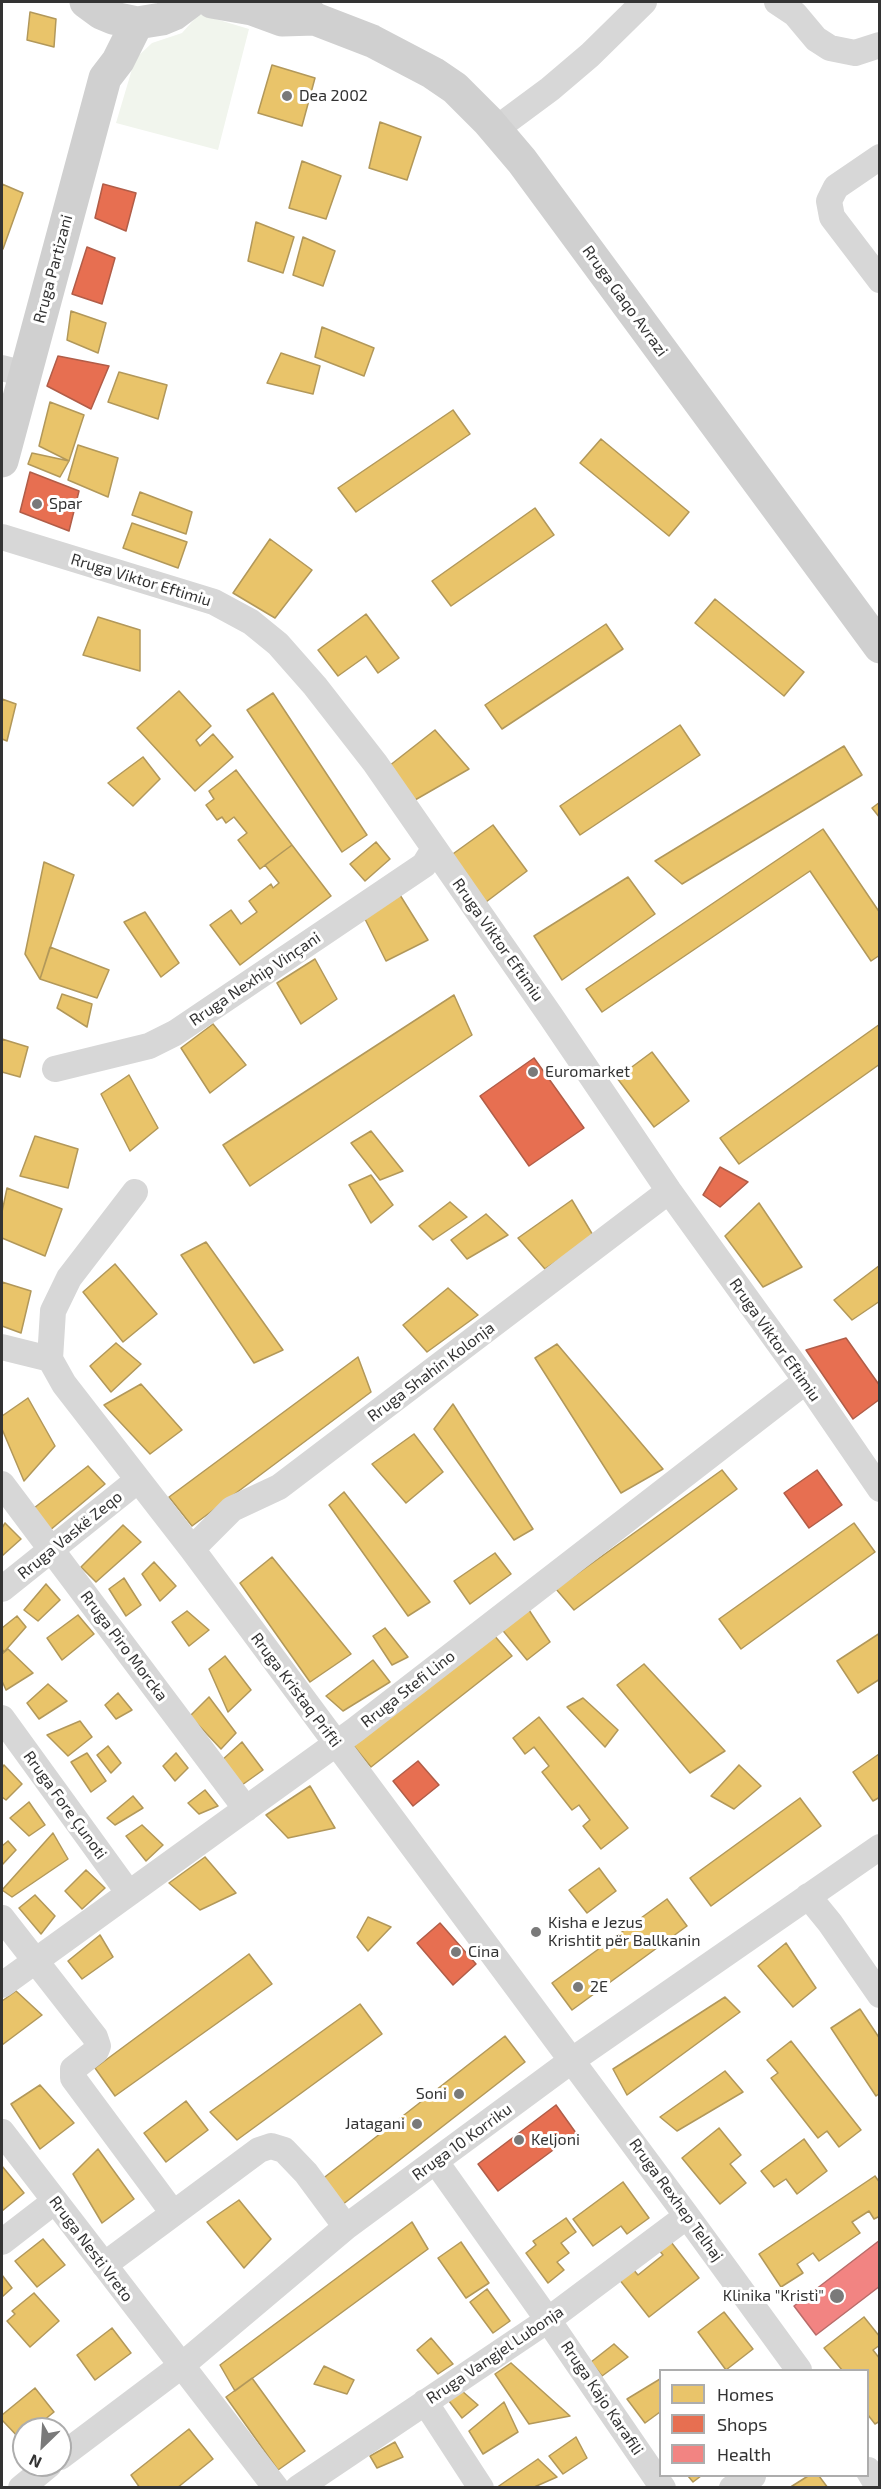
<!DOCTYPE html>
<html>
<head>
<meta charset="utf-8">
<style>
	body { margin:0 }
	#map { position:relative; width:881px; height:2489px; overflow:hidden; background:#fff; font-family:"Exo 2",sans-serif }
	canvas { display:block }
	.frame { position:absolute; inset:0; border:3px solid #333; pointer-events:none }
	.legend { position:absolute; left:659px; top:2369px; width:210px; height:108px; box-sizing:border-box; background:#fff; border:2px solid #adadad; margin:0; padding:8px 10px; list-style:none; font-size:18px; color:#333 }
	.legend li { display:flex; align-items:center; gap:12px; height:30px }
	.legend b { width:30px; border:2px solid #adadad }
	.north { position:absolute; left:12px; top:2417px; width:60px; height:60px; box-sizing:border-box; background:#fff; border:2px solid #adadad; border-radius:50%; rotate:205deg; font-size:16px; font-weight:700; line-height:24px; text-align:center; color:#333 }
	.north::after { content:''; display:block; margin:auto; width:21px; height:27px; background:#7a7a7a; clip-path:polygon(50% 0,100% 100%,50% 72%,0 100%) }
</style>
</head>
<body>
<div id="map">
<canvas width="881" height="2489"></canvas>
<div class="frame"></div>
<ul class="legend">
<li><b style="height:16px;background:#e9c46a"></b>Homes</li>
<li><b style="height:16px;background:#e76f51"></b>Shops</li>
<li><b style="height:16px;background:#f28482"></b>Health</li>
</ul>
<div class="north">N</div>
</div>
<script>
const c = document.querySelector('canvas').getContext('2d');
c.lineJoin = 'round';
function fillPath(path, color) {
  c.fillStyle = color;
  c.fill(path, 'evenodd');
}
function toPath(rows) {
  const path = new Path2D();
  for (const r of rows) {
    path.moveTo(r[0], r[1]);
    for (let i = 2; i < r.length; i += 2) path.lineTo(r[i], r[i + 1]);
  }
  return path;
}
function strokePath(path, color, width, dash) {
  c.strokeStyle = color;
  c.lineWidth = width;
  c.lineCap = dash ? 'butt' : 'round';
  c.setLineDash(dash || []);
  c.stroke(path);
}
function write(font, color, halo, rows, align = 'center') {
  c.font = font + ' "Exo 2",sans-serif';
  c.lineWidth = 6;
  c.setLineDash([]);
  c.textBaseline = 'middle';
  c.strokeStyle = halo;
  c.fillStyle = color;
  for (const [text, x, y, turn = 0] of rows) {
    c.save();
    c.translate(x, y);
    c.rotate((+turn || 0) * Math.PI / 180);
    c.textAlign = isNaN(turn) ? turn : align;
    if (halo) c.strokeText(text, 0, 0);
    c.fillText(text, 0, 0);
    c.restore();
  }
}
const green = toPath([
	[199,14,249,29,218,150,116,123,135,59,152,43,182,33]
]);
const homes = toPath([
	[30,12,56,19,54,47,27,40,30,12],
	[272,65,315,78,302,126,258,113,272,65],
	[380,122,421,137,407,180,369,168,380,122],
	[302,161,341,176,326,219,289,208,302,161],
	[2,184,23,193,3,249,2,249,2,184],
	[256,222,294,237,283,273,248,261,256,222],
	[303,237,335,251,323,286,293,275,303,237],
	[71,311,106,323,98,353,67,340,71,311],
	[322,327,374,348,364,376,315,357,322,327],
	[281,353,320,366,313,394,267,383,281,353],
	[119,372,167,385,158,419,108,402,119,372],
	[50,402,84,415,69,461,39,446,50,402],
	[453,410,470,434,356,512,338,488,453,410],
	[601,439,689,512,669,536,580,463,601,439],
	[78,445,118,458,108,497,68,480,78,445],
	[32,453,69,461,60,477,28,464,32,453],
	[140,492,192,512,186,534,132,515,140,492],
	[535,508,554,535,451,606,432,581,535,508],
	[132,523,187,542,178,568,123,548,132,523],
	[270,539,312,570,275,618,233,593,270,539],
	[715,599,804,672,784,696,695,623,715,599],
	[366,614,399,658,378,673,366,656,338,676,318,650,366,614],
	[98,617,140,630,140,671,83,655,98,617],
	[606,624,623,649,502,729,485,705,606,624],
	[179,691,211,726,196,740,200,746,213,734,233,757,195,791,137,728,179,691],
	[273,693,367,835,342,852,247,710,273,693],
	[2,699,16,704,7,741,2,739,2,699],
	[680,725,700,755,580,835,560,806,680,725],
	[435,730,469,769,415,800,389,766,435,730],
	[844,746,862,775,682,884,655,861,844,746],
	[143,757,160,779,133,806,108,783,143,757],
	[236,770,292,845,260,869,238,840,247,833,234,817,226,823,222,817,217,820,206,805,214,799,209,791,236,770],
	[880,802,880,818,872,808,880,802],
	[493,825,527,871,482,905,450,856,493,825],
	[823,829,880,913,880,955,871,961,810,871,602,1012,586,989,823,829],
	[376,842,390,859,365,881,350,864,376,842],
	[292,845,331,896,240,965,210,925,231,910,241,924,257,912,249,901,271,884,273,888,279,883,265,865,292,845],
	[44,862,74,875,40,979,25,954,44,862],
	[628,877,655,914,562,980,534,936,628,877],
	[400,895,428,940,386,961,365,919,400,895],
	[145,912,179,963,161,977,124,922,145,912],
	[50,947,109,970,97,998,40,979,50,947],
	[315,959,337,999,301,1024,277,983,315,959],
	[62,994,92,1004,87,1027,57,1008,62,994],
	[454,995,472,1035,250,1186,223,1145,454,995],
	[213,1024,246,1065,210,1093,181,1048,213,1024],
	[880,1024,880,1064,739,1164,720,1138,880,1024],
	[2,1039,28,1047,20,1077,2,1072,2,1039],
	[652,1052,689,1101,654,1127,617,1078,652,1052],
	[129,1075,158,1128,130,1151,101,1094,129,1075],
	[371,1131,403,1171,380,1180,351,1143,371,1131],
	[35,1136,78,1149,68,1188,20,1176,35,1136],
	[371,1175,393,1205,371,1223,349,1185,371,1175],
	[7,1188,62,1209,45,1256,2,1238,2,1212,7,1188],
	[572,1200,594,1237,545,1269,518,1238,572,1200],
	[450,1202,467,1217,433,1240,419,1226,450,1202],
	[759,1203,802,1267,763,1287,725,1236,759,1203],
	[486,1214,508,1235,467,1259,451,1240,486,1214],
	[206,1242,283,1350,254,1363,181,1255,206,1242],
	[115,1264,157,1314,123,1342,83,1292,115,1264],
	[880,1265,880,1301,852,1320,834,1300,880,1265],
	[2,1282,31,1291,21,1333,2,1326,2,1282],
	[448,1288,478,1315,427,1352,403,1325,448,1288],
	[116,1343,141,1364,111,1392,90,1366,116,1343],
	[557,1344,663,1469,621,1493,535,1358,557,1344],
	[358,1357,371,1392,192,1526,169,1497,358,1357],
	[141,1384,182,1430,150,1454,104,1405,141,1384],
	[28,1398,55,1446,24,1481,2,1429,2,1416,28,1398],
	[453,1404,533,1529,514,1540,434,1429,453,1404],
	[414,1434,443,1472,406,1503,372,1464,414,1434],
	[88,1466,105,1484,49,1531,34,1508,88,1466],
	[722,1470,737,1489,574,1610,556,1589,722,1470],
	[344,1492,430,1602,408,1616,329,1505,344,1492],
	[5,1523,21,1539,2,1556,2,1528,5,1523],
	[854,1523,875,1552,741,1649,719,1619,854,1523],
	[123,1525,141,1542,96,1582,81,1567,123,1525],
	[495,1553,511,1574,470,1604,454,1581,495,1553],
	[272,1557,351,1654,310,1682,240,1583,272,1557],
	[154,1562,176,1586,160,1601,142,1574,154,1562],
	[124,1578,141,1605,126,1616,109,1589,124,1578],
	[46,1584,60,1600,38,1621,24,1610,46,1584],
	[527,1607,550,1642,527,1660,500,1627,527,1607],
	[187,1611,209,1630,189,1646,172,1622,187,1611],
	[78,1615,94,1634,62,1660,47,1638,78,1615],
	[17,1616,26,1627,4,1652,2,1649,2,1628,17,1616],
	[385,1628,408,1657,392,1665,373,1636,385,1628],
	[880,1633,880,1679,858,1693,837,1661,880,1633],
	[493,1634,512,1656,371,1767,353,1745,493,1634],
	[8,1649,33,1673,6,1690,2,1681,2,1654,8,1649],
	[225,1656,251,1690,228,1712,209,1669,225,1656],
	[373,1660,390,1682,343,1711,326,1696,373,1660],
	[644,1664,725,1751,690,1773,617,1685,644,1664],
	[48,1684,67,1701,39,1719,27,1703,48,1684],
	[118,1693,132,1710,116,1719,105,1705,118,1693],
	[209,1697,236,1733,221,1749,190,1716,209,1697],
	[583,1698,618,1730,605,1747,567,1707,583,1698],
	[539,1717,628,1828,601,1849,583,1826,590,1820,579,1805,572,1810,542,1772,549,1766,534,1747,525,1754,513,1738,539,1717],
	[80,1721,92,1737,68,1756,47,1735,80,1721],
	[242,1742,263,1770,242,1785,221,1761,242,1742],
	[108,1746,121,1763,111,1773,97,1755,108,1746],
	[87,1753,106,1781,91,1792,71,1762,87,1753],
	[176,1753,188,1768,175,1781,163,1766,176,1753],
	[879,1754,880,1797,873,1801,853,1772,879,1754],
	[4,1765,22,1784,6,1800,2,1797,2,1768,4,1765],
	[739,1765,761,1786,734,1809,711,1796,739,1765],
	[310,1786,335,1828,288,1838,266,1815,310,1786],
	[205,1790,218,1806,199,1814,188,1803,205,1790],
	[133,1796,143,1808,115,1825,107,1818,133,1796],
	[800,1798,821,1826,711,1906,690,1878,800,1798],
	[29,1802,45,1825,29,1836,10,1818,29,1802],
	[142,1825,163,1845,146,1861,126,1836,142,1825],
	[53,1833,68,1859,12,1897,2,1890,53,1833],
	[8,1841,16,1850,2,1865,2,1846,8,1841],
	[205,1857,236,1893,200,1910,169,1883,205,1857],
	[599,1868,616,1891,587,1913,569,1890,599,1868],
	[86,1870,105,1888,82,1909,65,1891,86,1870],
	[35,1895,55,1916,41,1934,19,1908,35,1895],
	[667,1899,687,1926,572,2010,552,1983,667,1899],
	[368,1917,391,1927,368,1951,357,1937,368,1917],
	[100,1935,113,1957,82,1979,68,1961,100,1935],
	[786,1943,816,1988,793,2007,758,1966,786,1943],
	[249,1954,272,1984,115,2096,95,2068,249,1954],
	[16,1991,42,2015,2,2045,2,2001,16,1991],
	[725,1997,740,2012,627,2095,613,2069,725,1997],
	[360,2004,382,2034,237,2140,210,2112,360,2004],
	[860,2009,880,2039,880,2093,876,2096,831,2028,860,2009],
	[505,2036,525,2062,342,2205,321,2180,505,2036],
	[791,2041,861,2130,839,2147,827,2131,818,2138,771,2078,778,2073,767,2060,791,2041],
	[725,2071,743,2092,677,2131,660,2117,725,2071],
	[40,2085,74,2123,40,2149,11,2104,40,2085],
	[186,2101,208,2130,166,2162,144,2133,186,2101],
	[719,2128,741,2155,730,2164,746,2183,720,2204,682,2158,719,2128],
	[804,2139,827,2171,797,2194,786,2179,774,2187,761,2171,804,2139],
	[98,2149,134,2199,102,2223,73,2174,98,2149],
	[2,2166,24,2193,2,2211,2,2166],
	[875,2176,880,2183,880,2216,874,2219,869,2211,852,2222,860,2233,819,2261,813,2253,797,2264,803,2273,781,2287,759,2254,875,2176],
	[623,2182,649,2218,627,2234,621,2226,593,2246,573,2219,623,2182],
	[239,2200,271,2239,244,2268,207,2222,239,2200],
	[566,2218,576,2232,561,2243,569,2253,557,2262,564,2270,548,2283,526,2253,536,2245,533,2241,566,2218],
	[412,2222,428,2249,235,2391,220,2365,412,2222],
	[43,2239,65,2265,37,2287,15,2261,43,2239],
	[461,2242,489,2283,466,2298,438,2258,461,2242],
	[671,2242,699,2278,649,2317,619,2279,632,2268,638,2275,663,2255,659,2250,671,2242],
	[2,2275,12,2288,2,2297,2,2275],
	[487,2289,510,2321,493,2333,470,2302,487,2289],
	[34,2293,59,2321,30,2347,7,2321,15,2314,12,2311,34,2293],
	[724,2312,753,2349,726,2370,698,2332,724,2312],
	[864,2317,880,2337,880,2345,873,2350,880,2359,880,2421,875,2424,868,2415,868,2370,842,2370,824,2348,864,2317],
	[112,2328,131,2353,95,2380,77,2355,112,2328],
	[431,2338,453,2364,438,2374,417,2350,431,2338],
	[614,2344,628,2357,602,2376,591,2362,614,2344],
	[511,2363,570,2416,529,2424,495,2374,511,2363],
	[324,2366,354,2380,347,2394,314,2384,324,2366],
	[252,2378,305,2451,278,2470,226,2397,252,2378],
	[660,2379,660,2412,645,2423,627,2399,660,2379],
	[35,2388,54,2412,33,2429,24,2429,24,2437,21,2440,2,2420,2,2415,35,2388],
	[462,2391,478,2405,462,2418,449,2401,462,2391],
	[504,2402,518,2432,483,2454,469,2431,504,2402],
	[189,2429,213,2459,177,2488,140,2488,131,2475,189,2429],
	[576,2437,587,2458,563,2474,549,2456,576,2437],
	[395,2442,403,2457,377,2468,370,2456,395,2442],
	[538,2459,557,2477,532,2488,496,2488,538,2459],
	[688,2476,701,2476,693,2482,688,2476],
	[808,2476,819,2476,828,2488,789,2488,808,2476]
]);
const shops = toPath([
	[103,184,136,193,126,231,95,218,103,184],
	[87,247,115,258,102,304,72,294,87,247],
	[58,356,109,366,91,409,47,386,58,356],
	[30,472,79,491,69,531,20,512,30,472],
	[534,1058,584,1128,529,1166,480,1096,534,1058],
	[720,1167,748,1182,720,1207,703,1195,720,1167],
	[846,1338,880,1386,880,1399,853,1419,806,1350,846,1338],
	[817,1470,842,1505,809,1528,784,1493,817,1470],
	[418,1761,439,1785,413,1806,393,1781,418,1761],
	[440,1923,476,1964,453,1985,417,1943,440,1923],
	[556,2105,576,2133,498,2191,478,2164,556,2105]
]);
const health = toPath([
	[880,2240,880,2286,816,2335,794,2306,880,2240]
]);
const street = toPath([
	[777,2,795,14,816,39,830,48,855,53,880,45],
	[496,129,550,89,590,55,644,2],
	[880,157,836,187,829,201,832,217,880,280],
	[2,368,25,374],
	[2,537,214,602,251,622,278,644,315,686,375,763,550,1015,669,1191,806,1381,880,1489],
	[55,1069,149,1046,175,1033,424,865,434,849],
	[2,1347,50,1359,64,1384,192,1549,687,2216,799,2370],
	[50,1359,53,1311,69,1278,135,1192],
	[2,1484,246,1809],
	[192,1549,232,1509,279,1487,669,1191],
	[2,1589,138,1480],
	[2,1718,128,1892],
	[808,1896,830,1923,880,1995],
	[2,1918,95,2037,98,2046,96,2051,73,2069,73,2078,173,2213],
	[2,1985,355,1730,806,1381],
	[2,2132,276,2488],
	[436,2162,548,2320,663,2488],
	[2,2242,55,2201],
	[104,2265,259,2150,271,2146,284,2150,306,2173,346,2227],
	[425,2402,481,2488],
	[60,2457,181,2366,346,2227,571,2061,880,1847],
	[868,2470,879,2488],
	[21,2488,49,2465],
	[298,2488,548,2320,687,2216],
	[732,2488,753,2476]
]);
const secondary = toPath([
	[86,2,101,13,113,18,137,23,162,19,174,14,190,2],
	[212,2,252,9,282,20,315,19],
	[295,2,315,19,372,41,433,73,455,88,488,121,522,161,880,647],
	[2,461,105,78,118,61,137,23]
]);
const markers = [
	[287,96,6,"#7a7a7a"],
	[37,504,6,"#7a7a7a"],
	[533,1072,6,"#7a7a7a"],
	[536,1932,6,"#7a7a7a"],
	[456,1952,6,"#7a7a7a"],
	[578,1987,6,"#7a7a7a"],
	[459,2094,6,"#7a7a7a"],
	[417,2124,6,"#7a7a7a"],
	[519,2140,6,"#7a7a7a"],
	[837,2296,8,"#7a7a7a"]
];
const poiNames = [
	["Dea 2002",299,96],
	["Spar",49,504],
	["Euromarket",545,1072],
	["Kisha e Jezus",548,1923],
	["Krishtit për Ballkanin",548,1941],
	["Cina",468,1952],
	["2E",590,1987],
	["Soni",447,2094,"right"],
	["Jatagani",405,2124,"right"],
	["Keljoni",531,2140],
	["Klinika \"Kristi\"",824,2296,"right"]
];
const streetNames = [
	["Rruga Partizani",53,269,-75],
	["Rruga Gaqo Avrazi",625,301,54],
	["Rruga Viktor Eftimiu",141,580,17],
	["Rruga Viktor Eftimiu",498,940,55],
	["Rruga Nexhip Vinçani",255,979,-34],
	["Rruga Viktor Eftimiu",775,1340,55],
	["Rruga Shahin Kolonja",431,1372,-37],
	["Rruga Vaskë Zeqo",70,1535,-39],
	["Rruga Piro Morcka",124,1646,53],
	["Rruga Stefi Lino",408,1689,-38],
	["Rruga Kristaq Prifti",296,1690,53],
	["Rruga Fore Çunoti",65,1805,54],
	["Rruga 10 Korriku",462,2142,-36],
	["Rruga Rexhep Telhaj",676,2200,54],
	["Rruga Nesti Vreto",91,2249,53],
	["Rruga Vangjel Lubonja",495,2355,-34],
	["Rruga Kajo Karafili",602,2398,56]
];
fillPath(green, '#f1f5ed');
fillPath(homes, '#e9c46a');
strokePath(homes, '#b2985a', 1.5);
fillPath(shops, '#e76f51');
strokePath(shops, '#b15d48', 1.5);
fillPath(health, '#f28482');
strokePath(health, '#b96c6a', 1.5);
strokePath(street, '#d7d7d7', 26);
strokePath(secondary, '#d0d0d0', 33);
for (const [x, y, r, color] of markers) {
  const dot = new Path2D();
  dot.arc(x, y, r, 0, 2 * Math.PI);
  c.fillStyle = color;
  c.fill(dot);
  strokePath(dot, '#fff', 2);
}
write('16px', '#333', '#fff', poiNames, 'left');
write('16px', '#333', '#fff', streetNames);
</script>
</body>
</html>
